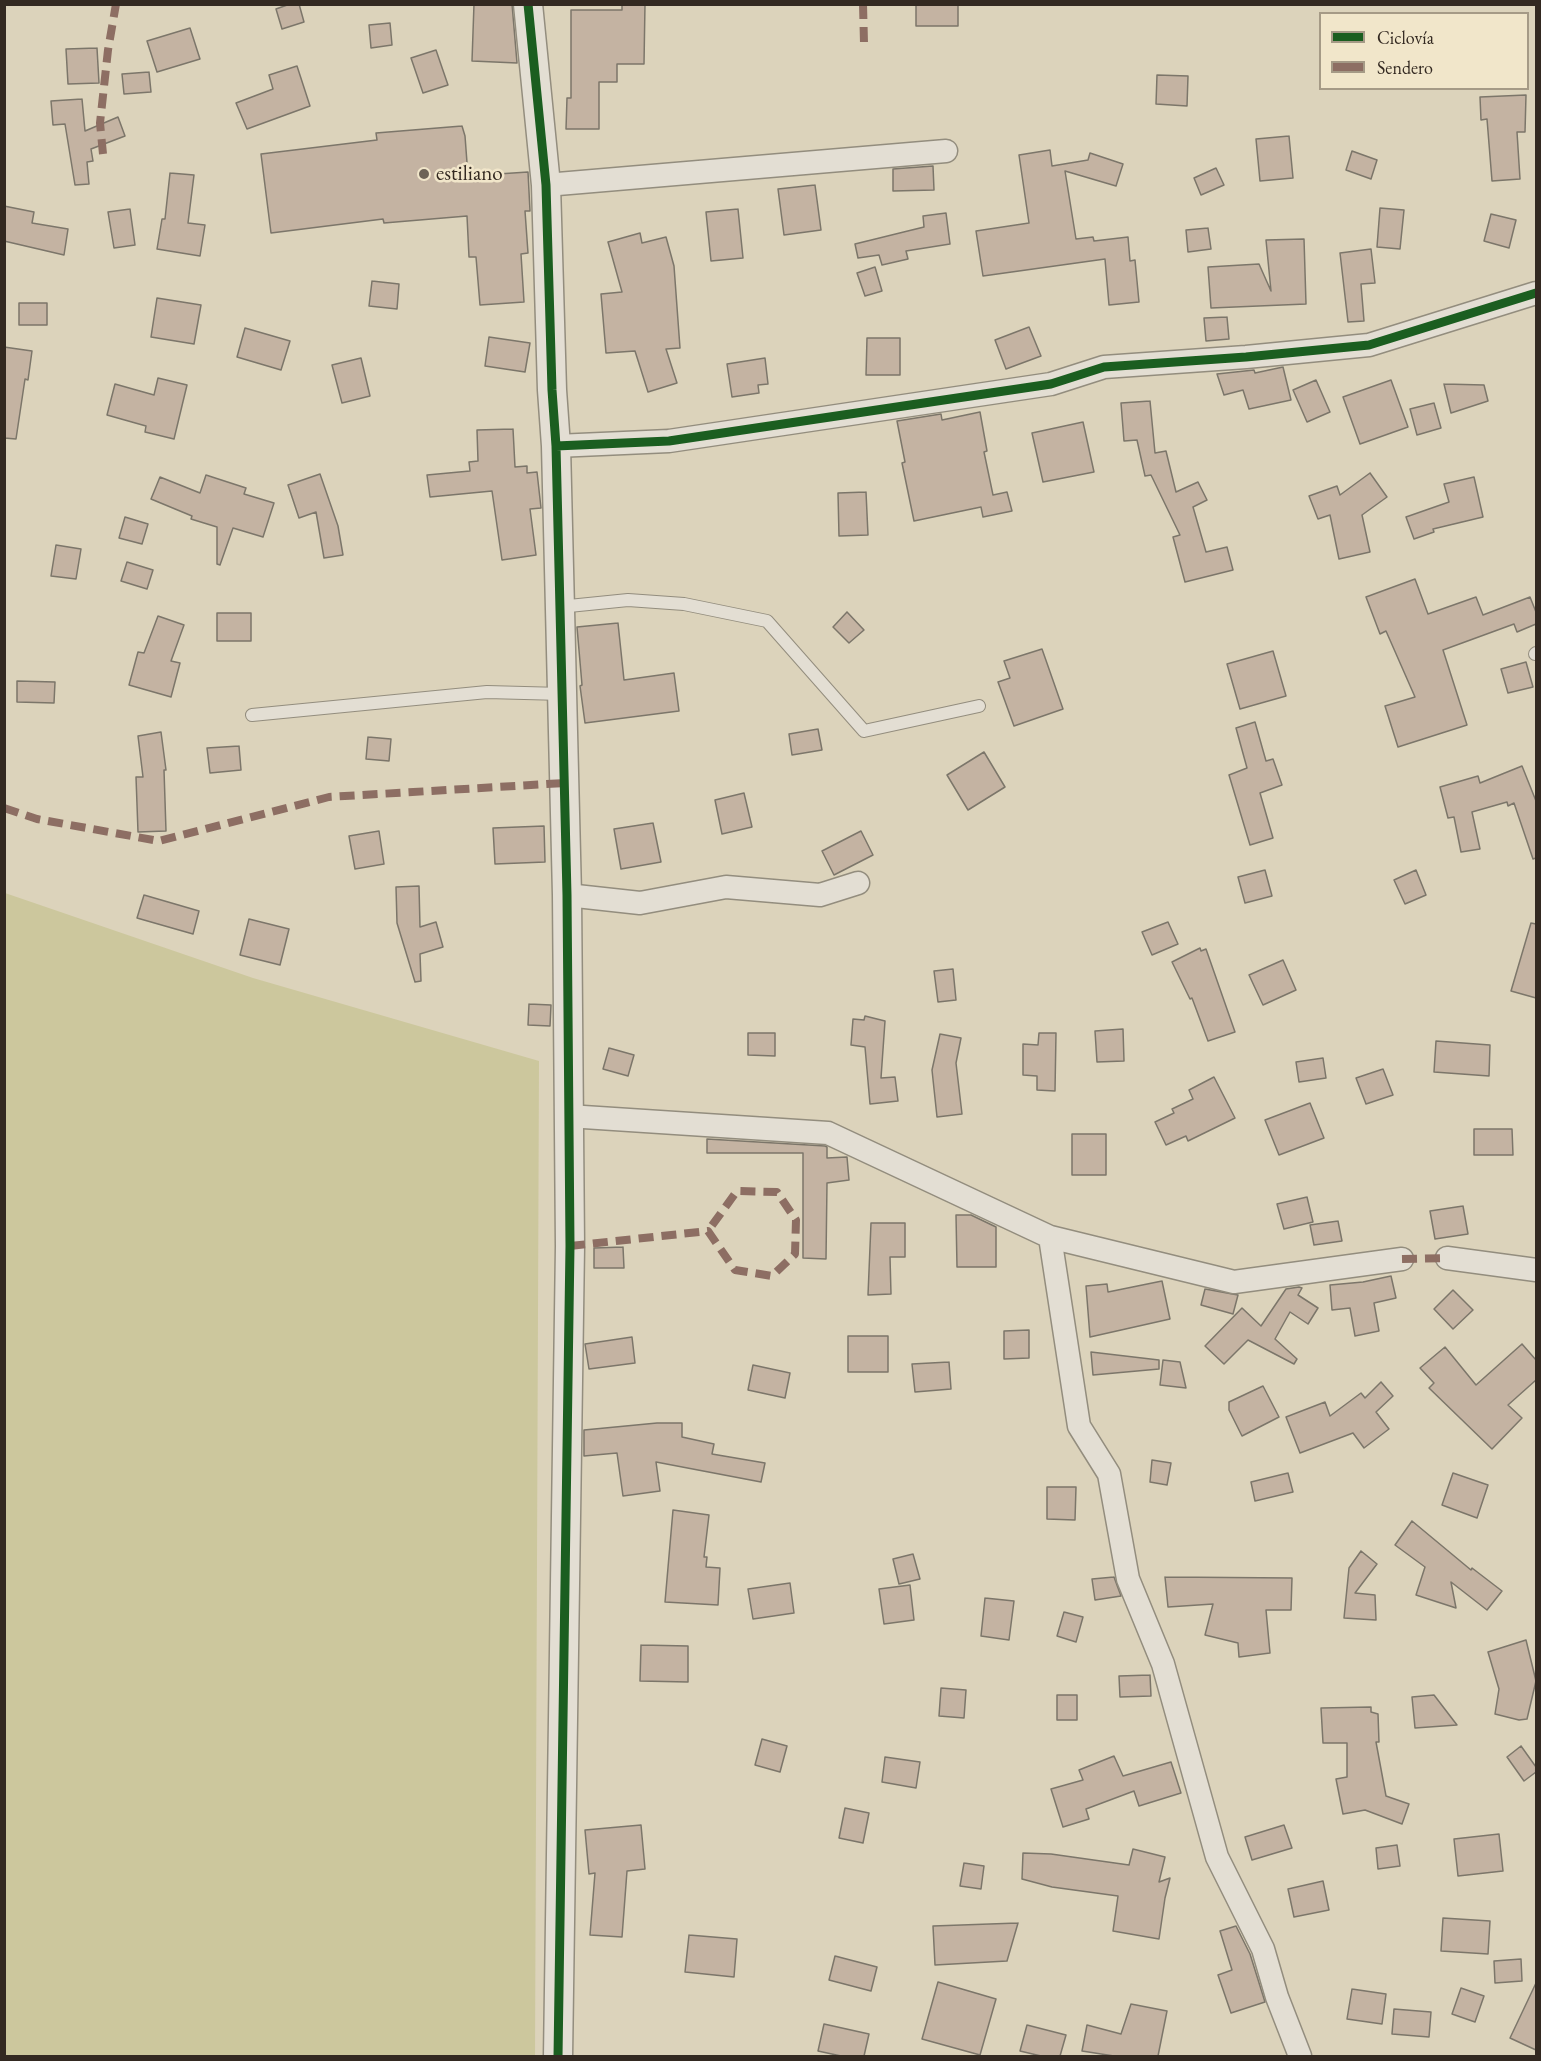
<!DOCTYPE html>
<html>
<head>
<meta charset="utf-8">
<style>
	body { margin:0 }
	#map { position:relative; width:1541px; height:2061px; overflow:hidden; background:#dcd3bb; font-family:"EB Garamond",serif }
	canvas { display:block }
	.frame { position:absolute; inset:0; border:6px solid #332921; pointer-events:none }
	.legend { position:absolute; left:1319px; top:12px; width:210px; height:78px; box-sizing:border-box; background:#f1e6ca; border:2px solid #a59a86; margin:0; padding:8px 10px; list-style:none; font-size:18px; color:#332921 }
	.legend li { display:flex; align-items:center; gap:12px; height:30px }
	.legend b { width:30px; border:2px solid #a59a86 }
</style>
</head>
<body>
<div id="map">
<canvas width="1541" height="2061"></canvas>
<div class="frame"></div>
<ul class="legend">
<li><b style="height:8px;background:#1b5e20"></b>Ciclovía</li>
<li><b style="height:8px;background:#8d6e63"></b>Sendero</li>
</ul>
</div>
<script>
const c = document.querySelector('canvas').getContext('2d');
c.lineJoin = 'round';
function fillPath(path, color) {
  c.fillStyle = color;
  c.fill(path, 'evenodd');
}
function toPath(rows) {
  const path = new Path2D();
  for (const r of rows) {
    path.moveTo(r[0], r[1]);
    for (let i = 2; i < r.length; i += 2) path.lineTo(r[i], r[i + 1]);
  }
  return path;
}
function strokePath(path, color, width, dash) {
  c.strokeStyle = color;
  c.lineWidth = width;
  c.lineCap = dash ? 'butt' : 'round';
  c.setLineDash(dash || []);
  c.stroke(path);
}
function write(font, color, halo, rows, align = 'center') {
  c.font = font + ' "EB Garamond",serif';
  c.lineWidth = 5;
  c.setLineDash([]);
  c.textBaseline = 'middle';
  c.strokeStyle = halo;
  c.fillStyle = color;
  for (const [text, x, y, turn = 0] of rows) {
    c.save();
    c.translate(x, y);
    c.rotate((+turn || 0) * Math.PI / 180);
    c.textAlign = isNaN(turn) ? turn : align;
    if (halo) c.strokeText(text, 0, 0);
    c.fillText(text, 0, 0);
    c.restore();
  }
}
const green = toPath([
	[5,893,253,978,539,1061,535,2056,5,2056]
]);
const building = toPath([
	[290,4,299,4,304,22,282,29,276,9,290,4],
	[474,4,512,4,517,63,472,61,474,4],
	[622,4,645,4,644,64,617,64,617,82,599,82,599,129,566,129,567,98,571,98,571,10,622,10,622,4],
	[916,4,958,4,958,26,916,26,916,4],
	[390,23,392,45,371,48,369,25,390,23],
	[190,28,200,59,157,72,147,41,190,28],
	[97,48,99,83,68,84,66,49,97,48],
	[436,50,448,85,423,93,411,58,436,50],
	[297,66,310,106,247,129,236,103,273,89,269,75,297,66],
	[149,72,151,92,124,94,122,74,149,72],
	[1157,75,1188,76,1187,106,1156,104,1157,75],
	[1526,95,1525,132,1517,132,1520,179,1492,181,1487,119,1481,120,1480,97,1526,95],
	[82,99,85,131,118,117,125,136,91,149,93,161,87,162,89,184,75,185,65,124,53,125,51,101,82,99],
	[462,126,465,136,468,176,528,172,530,211,525,211,528,253,521,254,524,302,480,305,476,257,469,257,467,216,384,223,383,219,271,233,261,154,377,140,376,133,462,126],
	[1289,136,1293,178,1260,181,1256,139,1289,136],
	[1050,150,1052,166,1088,160,1090,153,1123,164,1116,186,1065,171,1076,239,1093,237,1094,241,1128,237,1130,261,1135,260,1139,302,1109,305,1105,259,983,276,976,231,1029,223,1019,155,1050,150],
	[1352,151,1377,160,1371,179,1346,170,1352,151],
	[933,166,934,190,893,191,893,169,933,166],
	[1216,168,1224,185,1201,195,1194,178,1216,168],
	[170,173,194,175,188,223,205,225,200,256,157,249,162,219,165,219,170,173],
	[815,185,821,230,784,235,778,189,815,185],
	[4,206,34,212,32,223,68,229,64,255,4,241,4,206],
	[1380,208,1404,210,1400,249,1377,247,1380,208],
	[130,209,135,245,114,248,108,212,130,209],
	[738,209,743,258,711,261,706,212,738,209],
	[946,213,950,244,906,251,908,259,882,265,879,255,858,258,855,244,924,227,923,216,946,213],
	[1491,214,1516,220,1509,248,1484,241,1491,214],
	[1208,228,1211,249,1188,252,1186,230,1208,228],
	[640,233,642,243,666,237,674,266,680,348,666,349,677,383,648,392,635,351,606,353,601,294,622,292,608,242,640,233],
	[1304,239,1306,304,1211,308,1208,267,1259,264,1271,291,1266,240,1304,239],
	[1371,249,1375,283,1361,284,1364,321,1348,322,1340,253,1371,249],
	[875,267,882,291,865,296,857,273,875,267],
	[372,281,399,284,397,309,369,306,372,281],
	[157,298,201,305,194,344,151,337,157,298],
	[19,303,47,303,47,325,19,325,19,303],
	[1227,317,1229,339,1206,341,1204,318,1227,317],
	[1029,327,1041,356,1006,369,995,340,1029,327],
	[245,328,290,341,281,370,237,357,245,328],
	[489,337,530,343,525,372,485,366,489,337],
	[867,338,900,338,900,375,866,375,867,338],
	[4,347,32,351,28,380,25,379,16,439,4,438,4,347],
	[361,358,370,396,342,403,332,365,361,358],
	[765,358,768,384,758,385,759,393,732,397,727,364,765,358],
	[1283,367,1291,400,1249,409,1243,390,1224,395,1217,374,1254,370,1255,373,1283,367],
	[158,378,187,385,174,439,145,432,146,426,107,415,115,384,154,395,158,378],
	[1316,380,1330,412,1307,422,1293,390,1316,380],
	[1391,380,1408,427,1360,444,1343,397,1391,380],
	[1444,384,1484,385,1488,401,1451,413,1444,384],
	[1150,401,1155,453,1166,451,1176,492,1198,482,1207,500,1193,507,1206,552,1227,547,1233,570,1185,582,1173,537,1180,535,1151,475,1145,476,1137,440,1124,441,1121,403,1150,401],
	[1434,403,1441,428,1417,435,1410,409,1434,403],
	[980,412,987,451,984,452,993,495,1007,492,1012,511,983,517,981,507,914,521,902,463,905,462,897,421,941,414,942,420,980,412],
	[1083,422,1094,472,1043,482,1032,433,1083,422],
	[513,429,515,467,527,466,527,473,537,472,541,508,530,509,536,555,502,560,492,491,430,497,427,475,470,471,469,462,478,461,477,430,513,429],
	[1370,473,1387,497,1362,515,1370,552,1339,559,1330,515,1318,519,1309,496,1337,486,1340,495,1370,473],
	[320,474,338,526,343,555,324,558,316,512,299,518,288,485,320,474],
	[206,475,246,488,244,494,274,503,263,537,233,528,220,565,217,564,217,527,191,519,192,516,151,499,160,477,200,493,206,475],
	[1474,477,1483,517,1433,529,1434,532,1414,539,1406,517,1449,502,1444,484,1474,477],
	[866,492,868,535,839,536,838,493,866,492],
	[125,517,148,524,142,544,119,538,125,517],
	[56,545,81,549,76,579,51,576,56,545],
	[127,562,153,570,147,589,121,581,127,562],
	[1415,579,1428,614,1476,597,1483,615,1530,597,1536,612,1536,624,1517,632,1514,624,1443,650,1467,725,1398,747,1385,706,1415,697,1386,631,1380,634,1366,597,1415,579],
	[847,612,864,630,849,643,833,627,847,612],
	[217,613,251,613,251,641,217,641,217,613],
	[158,616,184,625,171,661,180,663,171,697,129,685,138,652,144,653,158,616],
	[618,623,624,680,674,673,679,711,585,723,580,686,582,685,577,627,618,623],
	[1042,649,1063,709,1014,726,998,682,1010,678,1004,661,1042,649],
	[1273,651,1286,696,1240,709,1227,664,1273,651],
	[1526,662,1533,687,1508,693,1501,669,1526,662],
	[17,681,55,682,54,703,17,702,17,681],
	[1255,722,1266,761,1273,759,1282,785,1260,793,1273,838,1250,845,1229,775,1247,768,1236,728,1255,722],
	[818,729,822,750,792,755,789,734,818,729],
	[161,732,166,770,164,770,166,831,138,832,136,777,143,777,138,736,161,732],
	[368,737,391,739,389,761,366,759,368,737],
	[239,746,241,770,210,773,207,748,239,746],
	[984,752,1005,787,968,810,947,775,984,752],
	[1522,766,1536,801,1536,858,1533,859,1514,803,1508,806,1507,802,1472,812,1480,849,1461,852,1454,817,1448,818,1440,787,1478,776,1480,783,1522,766],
	[744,793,752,827,722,834,715,800,744,793],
	[653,823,661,862,621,869,614,829,653,823],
	[544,826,545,862,495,864,493,828,544,826],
	[379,831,384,864,355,869,349,836,379,831],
	[861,831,873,855,834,875,822,851,861,831],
	[1265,870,1272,896,1245,903,1238,877,1265,870],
	[1416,870,1426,895,1405,904,1394,880,1416,870],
	[419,886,420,927,436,922,443,947,420,954,421,981,415,982,397,923,396,887,419,886],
	[144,895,199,911,193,934,137,918,144,895],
	[249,919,289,929,280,965,240,955,249,919],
	[1168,922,1178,944,1152,955,1142,932,1168,922],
	[1531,923,1536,924,1536,998,1511,991,1531,923],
	[1200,948,1201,951,1206,949,1235,1032,1208,1041,1192,998,1190,999,1172,962,1200,948],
	[1283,960,1296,990,1263,1005,1249,975,1283,960],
	[953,969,956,1000,938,1002,934,971,953,969],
	[529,1004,551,1005,550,1026,528,1025,529,1004],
	[865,1016,885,1021,881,1078,895,1077,898,1101,870,1104,865,1047,851,1045,853,1019,864,1020,865,1016],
	[1123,1029,1124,1061,1097,1062,1095,1031,1123,1029],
	[748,1033,775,1033,775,1056,748,1055,748,1033],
	[1039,1033,1056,1033,1055,1091,1037,1090,1037,1076,1023,1075,1023,1044,1038,1045,1039,1033],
	[940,1034,961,1038,956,1063,962,1114,937,1117,932,1070,940,1034],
	[1436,1041,1490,1045,1489,1076,1434,1072,1436,1041],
	[609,1048,634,1055,628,1076,603,1069,609,1048],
	[1323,1058,1326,1078,1299,1082,1296,1062,1323,1058],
	[1383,1069,1393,1095,1366,1104,1356,1078,1383,1069],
	[1214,1077,1235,1118,1188,1141,1186,1136,1166,1145,1155,1122,1174,1113,1172,1109,1193,1099,1189,1090,1214,1077],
	[1310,1103,1324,1138,1279,1155,1265,1120,1310,1103],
	[1474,1129,1512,1129,1513,1155,1474,1155,1474,1129],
	[1072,1134,1106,1134,1106,1175,1072,1175,1072,1134],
	[707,1139,825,1146,827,1147,827,1158,847,1157,849,1180,827,1183,826,1259,803,1258,803,1153,707,1153,707,1139],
	[1307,1197,1313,1222,1284,1229,1277,1204,1307,1197],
	[1463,1206,1468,1234,1435,1239,1430,1211,1463,1206],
	[956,1215,971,1215,996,1227,996,1267,957,1267,956,1215],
	[1338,1221,1342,1241,1314,1245,1310,1225,1338,1221],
	[871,1223,905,1223,905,1257,890,1257,891,1294,868,1295,871,1223],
	[623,1247,624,1268,594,1268,594,1248,623,1247],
	[1391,1276,1396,1298,1374,1303,1379,1331,1355,1336,1350,1308,1332,1310,1330,1285,1363,1282,1391,1276],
	[1162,1281,1170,1319,1090,1337,1086,1286,1107,1284,1108,1292,1162,1281],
	[1299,1287,1302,1288,1298,1295,1318,1308,1308,1324,1290,1312,1275,1339,1297,1359,1294,1364,1248,1340,1224,1364,1205,1346,1242,1308,1261,1326,1286,1289,1299,1287],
	[1205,1289,1238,1295,1233,1314,1201,1305,1205,1289],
	[1453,1290,1473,1310,1453,1329,1434,1309,1453,1290],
	[1029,1330,1029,1358,1004,1359,1004,1331,1029,1330],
	[848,1336,888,1336,888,1372,848,1372,848,1336],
	[632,1337,635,1363,589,1369,585,1344,632,1337],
	[1522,1344,1536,1360,1536,1380,1508,1405,1522,1418,1492,1449,1429,1388,1434,1383,1420,1368,1445,1347,1476,1385,1522,1344],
	[1091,1352,1159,1360,1159,1369,1093,1375,1091,1352],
	[1163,1360,1180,1362,1186,1388,1160,1385,1163,1360],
	[949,1362,951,1389,915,1392,912,1364,949,1362],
	[753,1365,790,1373,785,1398,748,1390,753,1365],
	[1381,1382,1393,1396,1376,1412,1389,1429,1364,1448,1353,1433,1300,1453,1286,1417,1325,1402,1330,1416,1361,1393,1365,1398,1381,1382],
	[1263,1386,1279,1417,1242,1436,1229,1410,1229,1402,1263,1386],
	[657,1423,682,1423,682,1437,714,1444,712,1454,765,1463,761,1482,656,1462,660,1491,623,1496,617,1453,584,1456,584,1430,657,1423],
	[1152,1460,1171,1463,1167,1485,1150,1482,1152,1460],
	[1288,1473,1293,1492,1255,1501,1251,1482,1288,1473],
	[1453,1473,1488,1485,1477,1518,1442,1505,1453,1473],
	[1047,1487,1076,1487,1075,1520,1047,1519,1047,1487],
	[673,1510,709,1515,704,1557,707,1557,706,1567,720,1568,718,1605,665,1602,673,1510],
	[1412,1521,1471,1570,1472,1568,1502,1591,1487,1610,1451,1582,1456,1608,1416,1595,1425,1567,1395,1545,1412,1521],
	[1361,1551,1377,1564,1355,1593,1375,1595,1376,1620,1344,1618,1349,1568,1361,1551],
	[913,1554,920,1579,899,1584,893,1559,913,1554],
	[1114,1577,1121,1596,1095,1600,1092,1579,1114,1577],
	[1165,1577,1292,1578,1291,1610,1266,1610,1270,1653,1239,1657,1238,1643,1205,1635,1213,1604,1168,1607,1165,1577],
	[790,1583,794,1613,753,1619,748,1589,790,1583],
	[910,1585,914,1620,884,1624,879,1589,910,1585],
	[985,1598,1014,1601,1009,1640,981,1636,985,1598],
	[1064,1612,1083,1617,1076,1642,1057,1636,1064,1612],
	[1526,1640,1536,1681,1527,1719,1519,1720,1495,1714,1499,1689,1488,1652,1526,1640],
	[641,1645,688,1646,688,1682,640,1681,641,1645],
	[1150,1675,1151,1696,1120,1697,1119,1676,1150,1675],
	[941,1688,966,1690,964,1718,939,1716,941,1688],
	[1057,1695,1077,1695,1077,1720,1057,1720,1057,1695],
	[1434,1695,1457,1725,1415,1728,1412,1697,1434,1695],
	[1371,1707,1371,1712,1378,1714,1379,1742,1376,1742,1386,1796,1409,1804,1402,1824,1365,1810,1343,1814,1336,1779,1347,1777,1347,1743,1323,1743,1321,1708,1371,1707],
	[762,1739,787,1746,780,1772,755,1765,762,1739],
	[1521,1746,1536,1767,1536,1772,1524,1781,1507,1757,1521,1746],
	[1114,1756,1123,1776,1171,1762,1181,1793,1139,1806,1134,1791,1086,1809,1089,1819,1063,1827,1051,1789,1083,1780,1079,1770,1114,1756],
	[885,1757,920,1762,916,1788,882,1782,885,1757],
	[845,1808,869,1813,863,1843,839,1838,845,1808],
	[641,1825,645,1869,627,1871,622,1937,590,1935,595,1873,589,1874,585,1830,641,1825],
	[1284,1825,1292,1848,1252,1860,1245,1837,1284,1825],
	[1499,1834,1503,1871,1458,1876,1454,1839,1499,1834],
	[1397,1845,1400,1866,1378,1869,1376,1848,1397,1845],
	[1133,1849,1165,1857,1159,1882,1170,1878,1165,1898,1159,1939,1113,1931,1118,1896,1052,1887,1022,1879,1023,1853,1051,1854,1129,1865,1133,1849],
	[964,1863,984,1866,981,1889,960,1886,964,1863],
	[1323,1881,1329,1910,1294,1917,1288,1889,1323,1881],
	[1443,1918,1490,1921,1488,1954,1441,1951,1443,1918],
	[1018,1923,1007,1961,935,1965,933,1926,1018,1923],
	[1236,1926,1250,1954,1265,2002,1231,2013,1218,1975,1232,1970,1220,1931,1236,1926],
	[689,1935,737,1939,734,1977,685,1972,689,1935],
	[835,1956,877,1967,871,1991,829,1980,835,1956],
	[1521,1959,1522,1981,1495,1983,1494,1961,1521,1959],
	[938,1982,996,1999,980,2055,922,2039,938,1982],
	[1536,1983,1536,2050,1510,2038,1536,1983],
	[1461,1988,1484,1996,1475,2022,1452,2014,1461,1988],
	[1352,1989,1386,1994,1382,2024,1347,2019,1352,1989],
	[1131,2004,1167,2011,1158,2056,1114,2056,1082,2051,1087,2025,1121,2034,1131,2004],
	[1394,2009,1431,2012,1429,2037,1392,2034,1394,2009],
	[824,2024,869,2034,864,2056,841,2056,818,2051,824,2024],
	[1027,2025,1066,2035,1060,2056,1041,2056,1020,2051,1027,2025]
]);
const service = toPath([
	[559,607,628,600,684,604,767,621,864,731,979,706],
	[1535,654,1536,653],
	[252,715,487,692,562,694]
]);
const minor = toPath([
	[546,185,946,151],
	[556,446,669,441,1051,384,1104,367,1246,357,1369,345,1536,293],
	[567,895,640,903,726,887,820,895,858,883],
	[568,1116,828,1133,1050,1237,1234,1282,1402,1259],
	[1050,1237,1079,1426,1109,1474,1128,1579,1163,1664,1217,1857,1263,1949,1277,1997,1300,2056],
	[1447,1258,1536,1270]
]);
const tertiary = toPath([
	[528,4,546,185,552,390,556,446,567,895,570,1246,558,2056]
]);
const quiet = toPath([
	[863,4,864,43],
	[103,154,100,123,108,50,116,4],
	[4,808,37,819,159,841,329,797,564,783],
	[570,1246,708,1231,735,1270,772,1276,795,1254,796,1220,777,1192,737,1191,708,1231],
	[1402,1259,1447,1258]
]);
const cycleway = toPath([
	[528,4,546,185,552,390,556,446,567,895,570,1246,558,2056],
	[556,446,669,441,1051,384,1104,367,1246,357,1369,345,1536,293]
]);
const markers = [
	[424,174,6,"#6e6457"]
];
const poiNames = [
	["estiliano",436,174]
];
fillPath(green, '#ccc79d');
fillPath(building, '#c4b3a2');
strokePath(building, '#7c766a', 1.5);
strokePath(service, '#938d7e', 14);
strokePath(minor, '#938d7e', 25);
strokePath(tertiary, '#938d7e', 31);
strokePath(service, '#e3ded3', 12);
strokePath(minor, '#e3ded3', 22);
strokePath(tertiary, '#e3ded3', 28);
strokePath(quiet, '#8d6e63', 8, [15, 8]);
strokePath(cycleway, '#1b5e20', 9);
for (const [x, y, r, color] of markers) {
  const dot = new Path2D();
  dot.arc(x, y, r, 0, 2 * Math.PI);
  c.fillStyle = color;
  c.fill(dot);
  strokePath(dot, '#f1e6ca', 2);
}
write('21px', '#332921', '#f1e6ca', poiNames, 'left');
</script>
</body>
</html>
